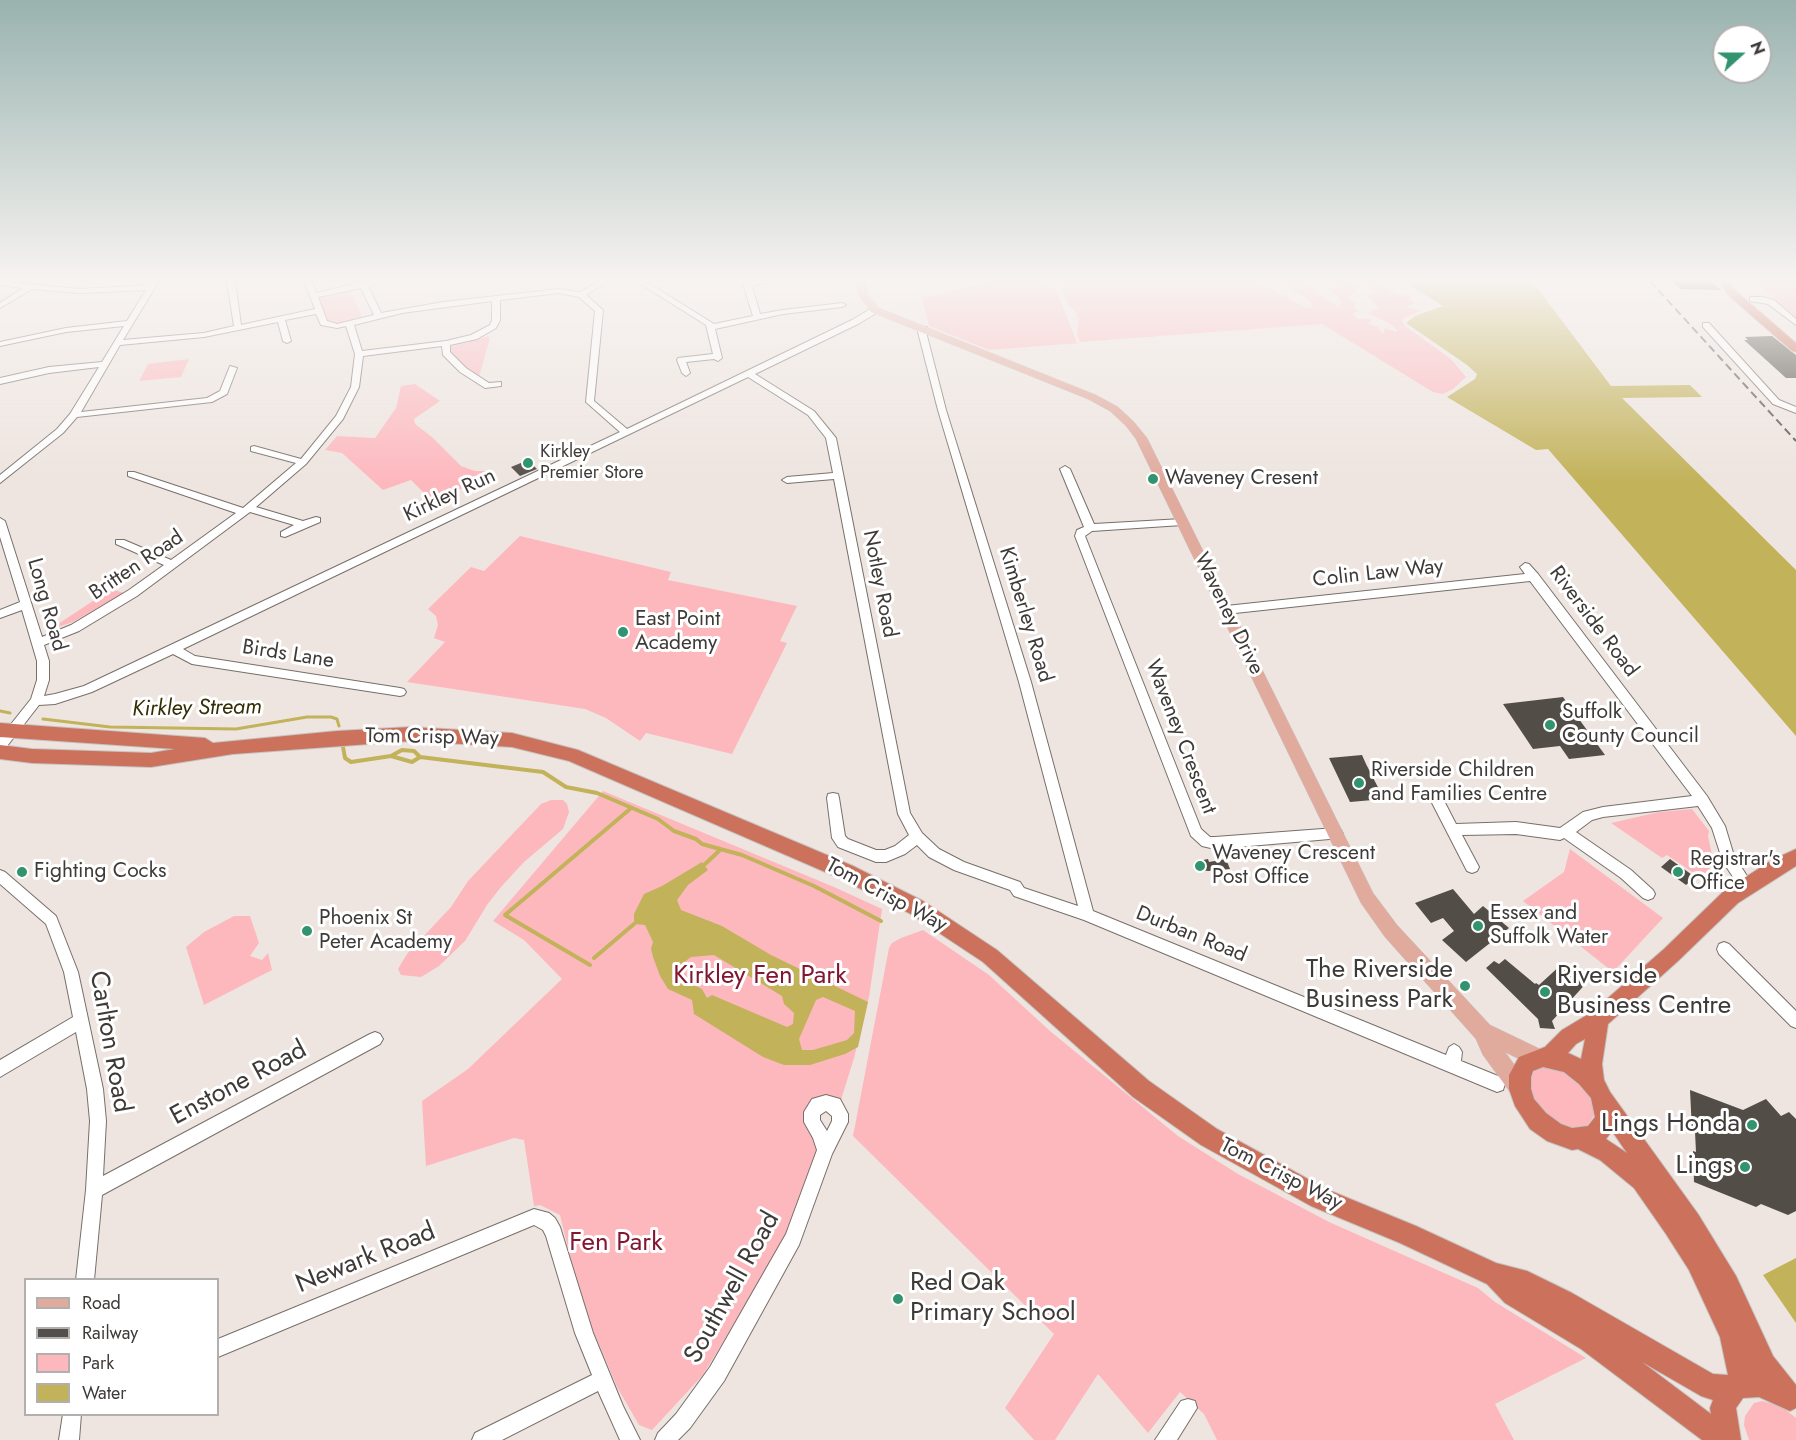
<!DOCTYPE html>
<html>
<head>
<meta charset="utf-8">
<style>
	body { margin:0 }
	#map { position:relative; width:1796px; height:1440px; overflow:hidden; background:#eee5e0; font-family:Jost,sans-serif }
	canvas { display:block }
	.legend { position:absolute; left:24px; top:1278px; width:195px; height:138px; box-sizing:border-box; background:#fff; border:2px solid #b2b0af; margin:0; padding:8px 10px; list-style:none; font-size:18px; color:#3e3a38 }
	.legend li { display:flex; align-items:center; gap:12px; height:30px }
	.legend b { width:30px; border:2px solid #b2b0af }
	.north { position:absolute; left:1712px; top:24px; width:60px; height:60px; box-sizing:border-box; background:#fff; border:2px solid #b2b0af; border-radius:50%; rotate:69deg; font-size:16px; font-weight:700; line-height:24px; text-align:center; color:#3e3a38 }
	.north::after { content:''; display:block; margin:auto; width:21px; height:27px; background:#31946f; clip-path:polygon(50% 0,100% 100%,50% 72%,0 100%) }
</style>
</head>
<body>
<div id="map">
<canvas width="1796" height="1440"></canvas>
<ul class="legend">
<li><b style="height:8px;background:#e0aa9d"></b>Road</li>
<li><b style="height:8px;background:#534f4d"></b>Railway</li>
<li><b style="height:16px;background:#fdb8be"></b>Park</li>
<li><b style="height:16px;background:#c2b25a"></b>Water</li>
</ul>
<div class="north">N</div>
</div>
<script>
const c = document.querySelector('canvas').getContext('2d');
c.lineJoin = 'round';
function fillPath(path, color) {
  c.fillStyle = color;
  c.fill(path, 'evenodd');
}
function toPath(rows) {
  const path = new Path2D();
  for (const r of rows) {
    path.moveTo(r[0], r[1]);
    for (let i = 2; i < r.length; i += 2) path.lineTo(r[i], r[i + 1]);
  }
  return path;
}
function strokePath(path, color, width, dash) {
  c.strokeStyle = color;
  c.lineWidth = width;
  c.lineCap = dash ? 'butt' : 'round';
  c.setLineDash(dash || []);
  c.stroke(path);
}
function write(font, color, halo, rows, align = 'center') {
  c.font = font + ' Jost,sans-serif';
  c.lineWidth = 6;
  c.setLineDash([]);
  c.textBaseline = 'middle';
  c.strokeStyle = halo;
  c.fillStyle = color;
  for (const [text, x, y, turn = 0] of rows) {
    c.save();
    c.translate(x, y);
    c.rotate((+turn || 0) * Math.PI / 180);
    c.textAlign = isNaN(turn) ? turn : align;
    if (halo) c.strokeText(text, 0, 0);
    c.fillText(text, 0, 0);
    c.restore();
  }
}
const green = toPath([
	[992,281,1034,281,1055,286,1077,343,1081,343,989,350,929,326,922,298],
	[1047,281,1257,281,1306,308,1313,306,1309,300,1278,281,1300,281,1313,285,1317,287,1316,291,1319,295,1339,307,1341,303,1340,299,1326,287,1332,285,1330,281,1346,281,1356,286,1358,289,1348,298,1354,303,1355,309,1360,311,1354,313,1354,316,1358,319,1372,319,1368,324,1377,326,1383,334,1385,328,1396,332,1397,330,1391,324,1368,313,1378,308,1367,296,1376,292,1359,282,1377,281,1395,293,1410,296,1409,299,1416,303,1406,307,1421,311,1406,317,1402,320,1405,326,1451,359,1466,377,1453,389,1443,394,1433,392,1322,324,1080,342,1077,334,1079,319,1075,315,1078,314,1067,303,1061,286,1058,283],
	[1753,281,1796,281,1796,317],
	[350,288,363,319,338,325,326,322,316,296],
	[488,336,490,338,479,377,465,368,451,354,451,347],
	[189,359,181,377,139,381,148,364],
	[415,384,440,401,414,419,415,424,432,437,461,466,475,471,492,471,490,475,433,502,411,480,383,490,342,453,325,450,337,436,375,438,396,408,401,386],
	[520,536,671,572,668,580,797,606,780,641,787,643,732,754,646,733,640,741,606,718,585,709,407,682,445,642,434,638,438,625,436,616,428,609,471,567,484,571],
	[111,589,124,593,73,622,49,630],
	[603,791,834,887,882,909,869,997,854,1058,840,1103,815,1100,819,1148,785,1239,703,1375,652,1430,639,1425,617,1387,581,1302,560,1215,540,1205,534,1206,524,1140,514,1138,426,1166,422,1101,468,1069,562,979,524,940,493,921],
	[551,800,563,800,567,804,569,812,563,829,524,862,501,887,487,905,465,941,439,966,421,977,401,975,398,969,407,954,451,907,468,881,541,804],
	[1692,809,1709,831,1708,836,1714,864,1701,878,1667,855,1662,858,1611,823,1659,812],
	[1570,849,1663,918,1613,972,1523,901,1564,872],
	[234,916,250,916,259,943,250,956,262,960,268,953,272,970,204,1005,186,947,204,932],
	[923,930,989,975,1050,1031,1178,1136,1238,1174,1329,1222,1478,1288,1495,1302,1586,1358,1495,1404,1514,1440,1217,1440,1204,1414,1180,1392,1148,1433,1098,1374,1055,1440,1034,1440,1005,1408,1054,1334,853,1136,889,948,892,943,901,938],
	[1542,1066,1568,1071,1593,1098,1595,1114,1588,1125,1582,1129,1566,1128,1534,1105,1528,1080,1536,1069],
	[1762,1401,1781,1406,1796,1418,1796,1440,1749,1440,1744,1425,1745,1416,1754,1403]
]);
const water = toPath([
	[1403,281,1532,281,1611,386,1690,385,1702,397,1622,398,1796,570,1796,736,1548,449,1536,450,1447,397,1475,379,1477,374,1467,365,1406,323,1415,316,1443,306],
	[702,862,708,870,688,885,677,900,681,910,722,926,771,955,868,1002,858,1047,845,1054,810,1065,784,1065,763,1057,694,1014,692,1000,668,989,660,976,653,957,651,949,653,942,645,925,634,924,634,914,644,894,662,886],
	[714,955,782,996,784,1004,794,1013,793,1024,787,1027,712,995,707,998,702,989,692,984,683,972,683,963,691,957],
	[823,997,855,1011,854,1033,847,1040,813,1050,802,1050,799,1039,816,1000],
	[1796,1258,1796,1323,1763,1275]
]);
const streamFar1 = toPath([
	[0,711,10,713],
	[43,719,110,727,236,729,307,717,331,717,337,719,339,726]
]);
const stream = toPath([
	[343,747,345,758,351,762,391,756,412,762,420,757,543,772,566,787,597,793,658,819,674,831,696,839,702,844,742,855,814,886,881,921],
	[391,756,402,750,414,751,420,757],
	[704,865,720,850],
	[594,958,634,924],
	[590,965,505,915,630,809]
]);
const building = toPath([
	[1671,281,1708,281,1722,290,1681,289],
	[1772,336,1796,355,1796,378,1786,378,1744,340,1748,340,1745,337],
	[528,460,537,469,520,476,511,467],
	[1563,697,1605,755,1569,759,1560,746,1533,749,1503,704],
	[1362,755,1366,764,1384,799,1350,802,1329,758],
	[1208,859,1209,862,1226,859,1230,869,1208,871,1197,869,1194,862],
	[1670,859,1695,877,1686,885,1661,867],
	[1453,889,1474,914,1483,906,1509,928,1466,962,1442,940,1454,931,1443,918,1431,923,1415,903],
	[1505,959,1535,984,1536,983,1539,985,1563,963,1572,971,1575,968,1589,980,1552,1021,1555,1029,1540,1028,1538,1019,1486,968,1494,961,1499,964],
	[1690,1090,1743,1110,1766,1099,1781,1116,1789,1112,1796,1119,1796,1211,1788,1215,1761,1204,1756,1207,1694,1182,1693,1151,1696,1152,1695,1132,1692,1131]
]);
const minor = toPath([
	[0,281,80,289,149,285,151,281,159,281,123,340,204,333,234,326,227,281,235,281,241,325,315,309,304,281,312,281,316,293,363,282,384,281,368,286,381,313,443,302,559,289,580,292,600,281,609,281,586,295,603,310,594,401,627,429,852,320,872,308,878,308,878,312,858,324,755,374,814,411,836,438,910,813,922,833,939,849,964,862,1020,882,1024,888,1078,906,1019,682,938,410,918,332,921,327,927,327,926,332,946,410,1031,682,1093,911,1446,1055,1449,1047,1454,1044,1459,1047,1462,1052,1461,1061,1503,1078,1505,1084,1503,1090,1497,1092,1084,920,1014,896,1010,890,954,870,929,857,917,845,905,854,886,862,876,862,838,847,832,838,827,798,828,794,833,793,838,794,839,798,845,836,848,839,876,850,885,850,895,846,909,835,898,814,834,479,787,483,782,480,787,477,833,473,826,438,808,415,748,377,183,649,195,656,400,688,404,689,406,692,404,695,400,696,192,664,173,654,92,692,55,704,39,705,4,750,0,752,0,738,31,699,37,680,37,661,22,610,0,618,0,610,20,602,0,537,0,518,5,521,42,637,71,625,129,590,164,565,116,544,116,540,124,540,171,560,236,513,128,476,128,472,134,472,243,508,296,463,251,451,251,447,254,446,301,459,336,416,351,387,355,354,346,326,337,328,321,325,316,314,285,320,291,341,287,343,283,341,278,322,204,337,120,345,81,412,207,398,220,391,230,366,237,368,227,394,212,402,77,417,63,433,0,483,0,475,57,429,70,414,99,367,49,373,0,384,0,378,49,367,102,362,124,326,66,332,0,346,0,342,66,328,127,321,146,290,80,293,32,289,0,308,0,303,23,288,0,285,0,281],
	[361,288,374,315,337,324,327,321,318,297,361,288],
	[559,293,579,297,595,311,586,402,620,432,84,686,55,694,44,696,49,680,49,661,44,645,79,631,137,596,250,512,294,525,281,532,281,536,285,537,320,522,320,518,316,517,303,521,256,507,306,464,343,419,359,387,363,356,442,346,443,355,460,372,485,388,501,386,501,382,489,383,466,368,450,352,450,345,477,339,496,328,500,320,500,300,559,293],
	[492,301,492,320,490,325,471,335,446,341,362,351,354,325,402,313,492,301],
	[636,281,645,281,714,324,753,316,742,281,775,281,752,286,760,314,783,310,842,303,846,305,842,307,783,314,715,329,722,358,718,361,714,359,686,362,690,373,686,376,682,373,677,360,678,358,713,354,706,325,636,281],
	[1750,297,1763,297,1774,300,1796,319,1796,325,1768,304,1750,301,1750,297],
	[1703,323,1709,323,1779,400,1796,407,1796,413,1773,404,1703,327,1703,323],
	[1065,466,1070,469,1094,524,1182,519,1187,522,1182,525,1092,531,1085,536,1201,829,1210,837,1215,837,1336,828,1341,830,1343,834,1341,838,1215,849,1202,846,1191,836,1075,536,1077,530,1084,527,1060,469,1065,466],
	[1525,563,1529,564,1538,574,1707,796,1725,826,1734,856,1751,882,1749,886,1744,888,1739,886,1723,862,1712,828,1698,806,1603,817,1592,820,1576,832,1631,870,1653,890,1655,894,1653,898,1648,900,1643,898,1621,878,1564,838,1560,840,1516,834,1462,835,1479,867,1477,871,1472,873,1467,871,1428,795,1429,791,1434,790,1439,791,1456,824,1516,822,1560,828,1583,812,1603,807,1692,796,1530,581,1226,614,1221,610,1226,606,1525,574,1520,567,1525,563],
	[0,870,5,872,56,916,78,972,103,1089,106,1121,103,1176,370,1034,375,1032,380,1034,383,1039,380,1044,102,1195,94,1280,76,1280,86,1190,90,1121,87,1089,76,1032,0,1077,0,1060,73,1017,64,972,46,924,0,884,0,870],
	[1724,942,1729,944,1796,1011,1796,1028,1791,1026,1719,954,1717,949,1719,944,1724,942],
	[826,1095,840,1099,848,1114,848,1122,832,1154,799,1245,724,1381,690,1428,678,1440,655,1440,658,1433,676,1414,710,1367,786,1234,817,1150,813,1138,804,1122,804,1112,812,1099,826,1095],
	[826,1111,832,1116,832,1121,827,1131,820,1120,820,1115,826,1111],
	[534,1209,549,1213,555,1218,560,1227,593,1333,623,1406,640,1440,620,1440,598,1391,502,1440,472,1440,475,1433,592,1375,575,1333,546,1236,543,1230,534,1225,218,1357,218,1339,534,1209],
	[1188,1399,1195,1401,1197,1408,1177,1440,1155,1440,1181,1401,1188,1399],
	[63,1414,81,1414,79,1440,59,1440,63,1414]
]);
const major = toPath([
	[855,281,865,281,869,296,879,308,1096,395,1118,407,1134,422,1147,438,1373,893,1397,925,1490,1025,1544,1051,1547,1058,1544,1065,1537,1068,1505,1052,1527,1082,1530,1089,1527,1096,1520,1099,1513,1096,1483,1055,1476,1039,1385,937,1361,903,1136,439,1126,426,1110,411,1088,399,871,312,859,296,855,281]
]);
const highway = toPath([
	[1719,281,1729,281,1736,291,1796,343,1796,352,1792,351,1728,295,1719,281],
	[0,723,205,738,213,743,337,731,411,727,512,733,578,750,853,866,923,901,997,950,1149,1081,1217,1129,1326,1189,1416,1226,1496,1263,1527,1271,1572,1293,1713,1374,1728,1375,1720,1337,1689,1270,1666,1234,1634,1188,1600,1160,1578,1149,1572,1150,1547,1141,1530,1129,1515,1106,1509,1089,1509,1075,1519,1057,1545,1047,1562,1030,1592,1012,1664,949,1724,891,1772,860,1796,849,1796,866,1738,903,1678,961,1608,1024,1602,1064,1604,1080,1610,1092,1698,1214,1736,1276,1773,1356,1796,1385,1796,1408,1790,1411,1759,1397,1743,1398,1736,1408,1741,1440,1702,1440,1581,1349,1505,1303,1487,1284,1400,1243,1311,1206,1201,1145,1133,1097,983,962,909,913,839,878,569,761,512,747,411,741,233,754,151,767,32,763,0,759,0,745,32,749,151,753,175,749,0,737,0,723],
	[1585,1039,1581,1059,1568,1053,1576,1044,1585,1039],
	[1543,1067,1564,1072,1579,1084,1591,1098,1595,1117,1588,1126,1572,1128,1561,1124,1546,1113,1534,1099,1531,1089,1531,1077,1533,1071,1543,1067],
	[1612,1131,1627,1153,1606,1139,1612,1131],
	[1642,1362,1701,1396,1713,1400,1710,1408,1711,1414,1642,1362]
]);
const rail = toPath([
	[1650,281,1796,441]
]);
const markers = [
	[528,463,6,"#31946f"],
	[1153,479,6,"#31946f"],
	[623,632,6,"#31946f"],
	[1550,725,6,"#31946f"],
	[1359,783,6,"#31946f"],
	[1200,866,6,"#31946f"],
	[22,872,6,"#31946f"],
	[1678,872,6,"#31946f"],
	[1478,926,6,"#31946f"],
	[307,931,6,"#31946f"],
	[1465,986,6,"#31946f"],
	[1545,992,6,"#31946f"],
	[1752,1125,6,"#31946f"],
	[1745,1167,6,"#31946f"],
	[898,1299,6,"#31946f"]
];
const farPoinames = [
	["Kirkley",540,453],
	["Premier Store",540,474]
];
const poiNames = [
	["Waveney Cresent",1165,479],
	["East Point",635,620],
	["Academy",635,644],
	["Suffolk",1562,713],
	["County Council",1562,737],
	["Riverside Children",1371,771],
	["and Families Centre",1371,795],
	["Waveney Crescent",1212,854],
	["Post Office",1212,878],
	["Registrar's",1690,860],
	["Office",1690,884],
	["Fighting Cocks",34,872],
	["Essex and",1490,914],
	["Suffolk Water",1490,938],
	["Phoenix St",319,919],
	["Peter Academy",319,943]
];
const streetNames = [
	["Kirkley Run",450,496,-25],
	["Britten Road",137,566,-34],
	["Colin Law Way",1378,574,-6],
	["Notley Road",879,584,79],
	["Long Road",46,605,74],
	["Waveney Drive",1228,614,64],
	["Kimberley Road",1025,615,73],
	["Riverside Road",1593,622,53],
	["Birds Lane",288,655,9],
	["Waveney Crescent",1180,737,69],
	["Tom Crisp Way",432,738,1],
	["Tom Crisp Way",886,896,28],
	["Durban Road",1191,935,22],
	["Tom Crisp Way",1281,1175,27]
];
const waterNames = [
	["Kirkley Stream",197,709,-1]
];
const nearPoinames = [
	["The Riverside",1453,971],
	["Business Park",1453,1001],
	["Riverside",1557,977,"left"],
	["Business Centre",1557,1007,"left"],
	["Lings Honda",1740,1125],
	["Lings",1733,1167],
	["Red Oak",910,1284,"left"],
	["Primary School",910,1314,"left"]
];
const nearParknames = [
	["Kirkley Fen Park",760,977],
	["Fen Park",616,1244]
];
const nearStreetnames = [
	["Carlton Road",109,1042,80],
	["Enstone Road",239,1084,-28],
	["Newark Road",366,1259,-22],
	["Southwell Road",733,1288,-61]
];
fillPath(green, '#fdb8be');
fillPath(water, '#c2b25a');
strokePath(streamFar1, '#c2b25a', 3);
strokePath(stream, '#c2b25a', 4);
fillPath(building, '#524e47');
strokePath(minor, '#776f6a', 2);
strokePath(major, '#c5c4c3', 1);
strokePath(highway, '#c5c4c3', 2);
fillPath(minor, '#fff');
fillPath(major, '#e0aa9d');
fillPath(highway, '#cb715c');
strokePath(rail, '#534f4d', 2, [8, 4.5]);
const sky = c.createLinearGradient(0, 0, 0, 482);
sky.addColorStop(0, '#99b3af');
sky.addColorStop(0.58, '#f7f3f1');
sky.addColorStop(1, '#f7f3f100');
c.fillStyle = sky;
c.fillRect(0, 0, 1796, 482);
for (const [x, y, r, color] of markers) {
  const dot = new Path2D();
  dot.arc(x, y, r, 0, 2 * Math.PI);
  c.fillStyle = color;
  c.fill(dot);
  strokePath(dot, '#fff', 2);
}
write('18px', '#3e3a38', '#fff', farPoinames, 'left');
write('21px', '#3e3a38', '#fff', poiNames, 'left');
write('21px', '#3e3a38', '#fff', streetNames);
write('italic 22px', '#342e06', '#fff', waterNames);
write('26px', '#3e3a38', '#fff', nearPoinames, 'right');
write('26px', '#821732', '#fff', nearParknames);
write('26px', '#3e3a38', '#fff', nearStreetnames);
</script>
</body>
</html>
